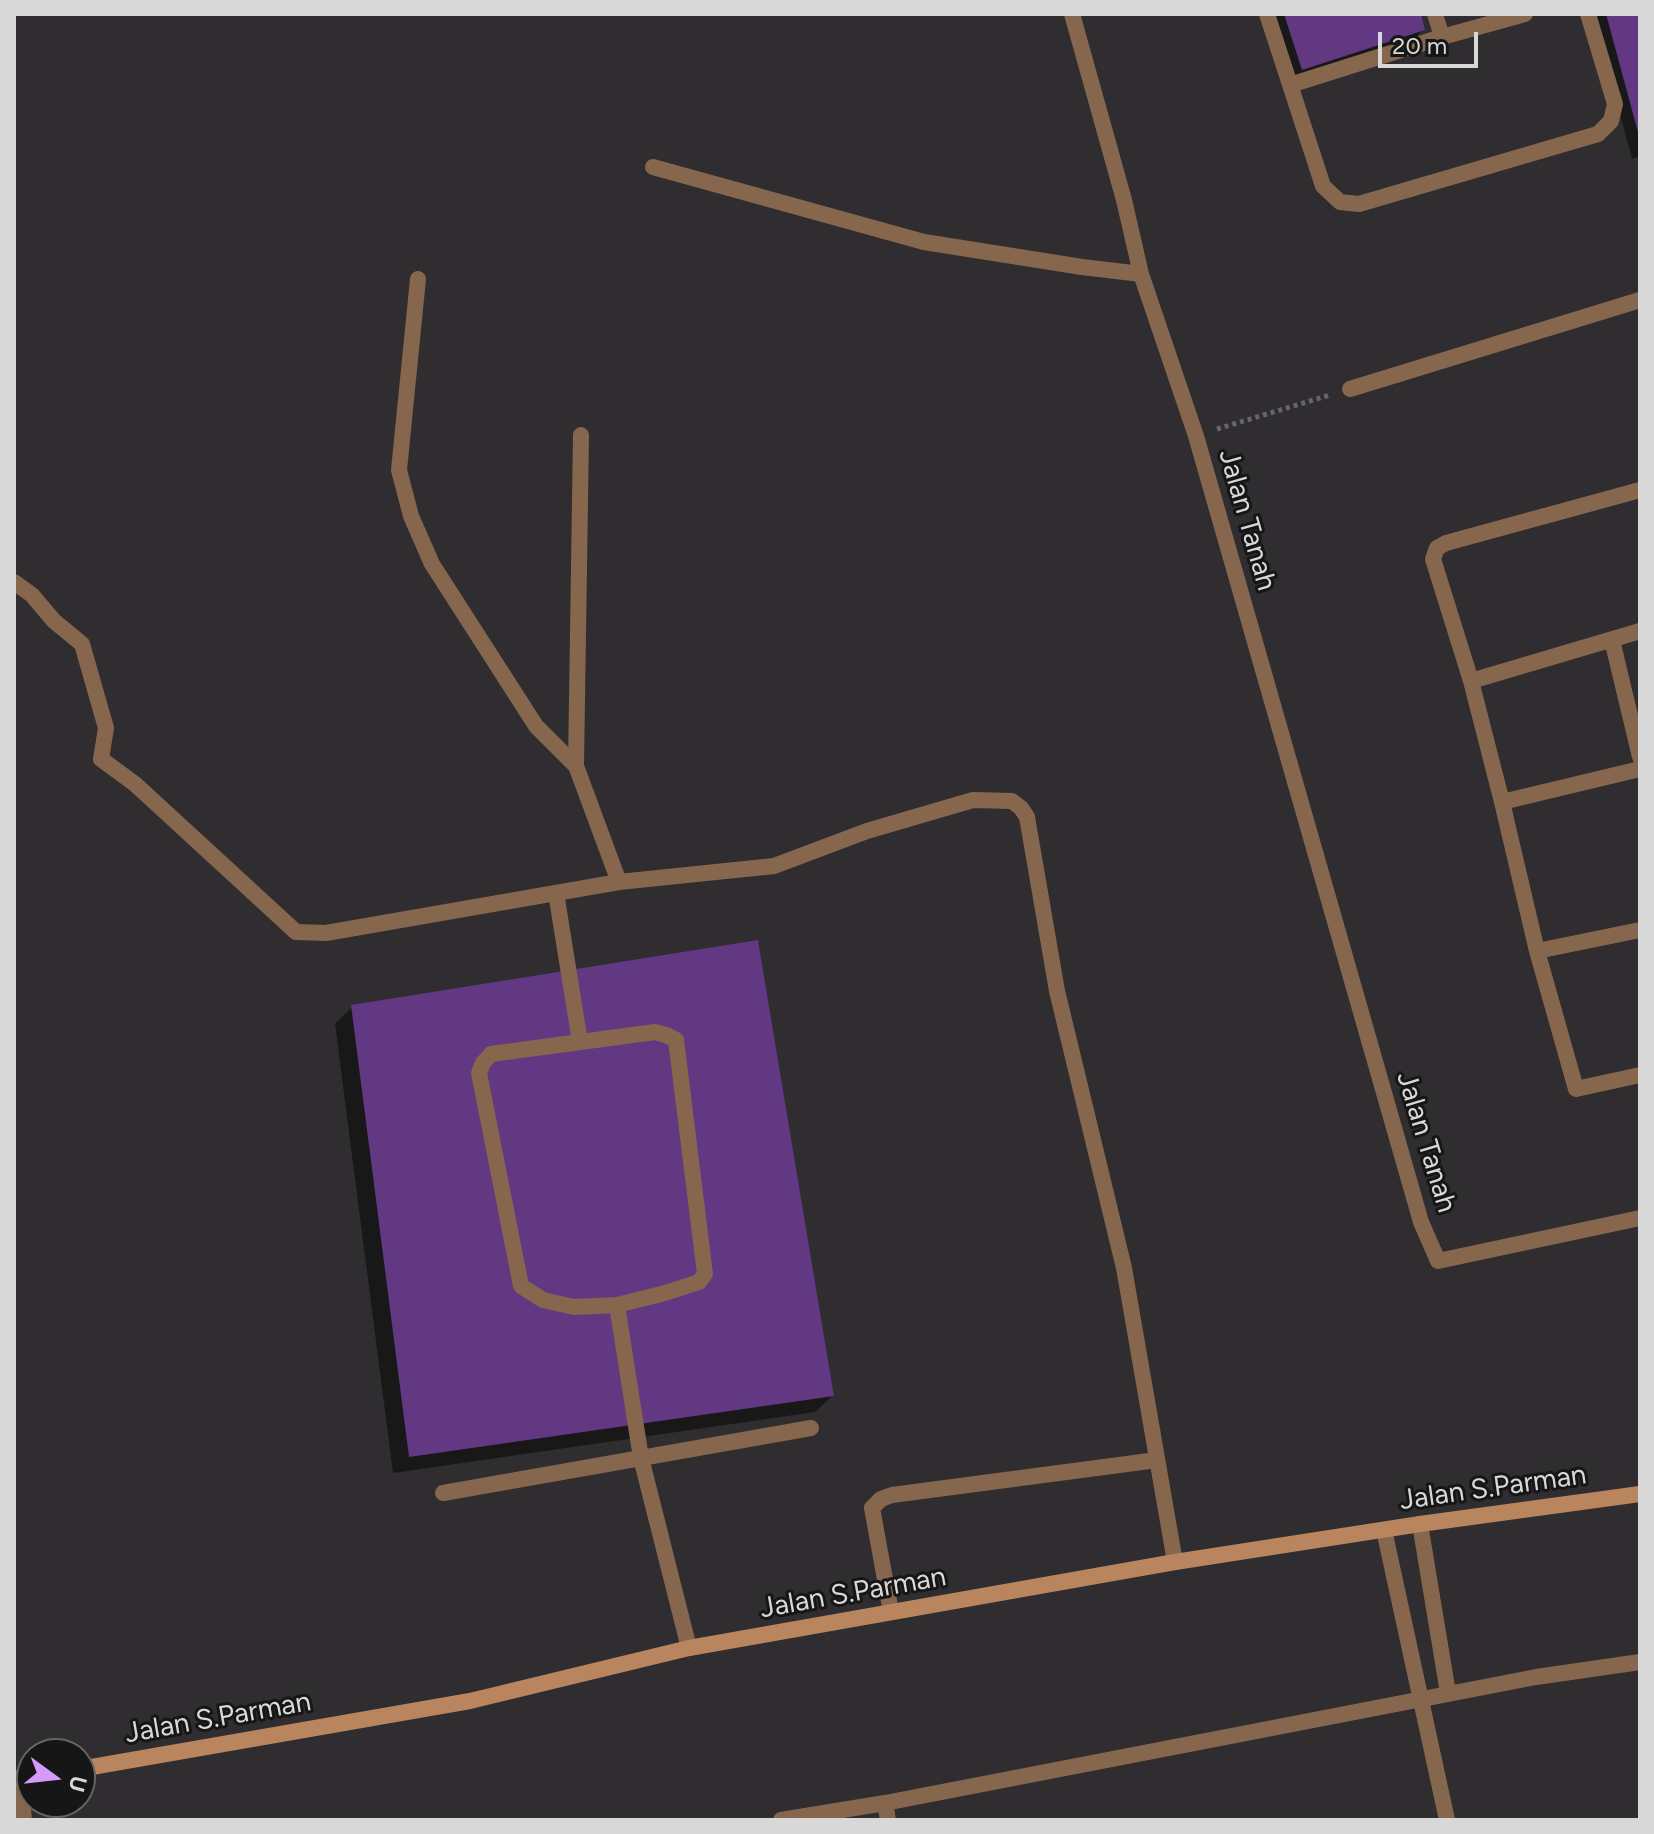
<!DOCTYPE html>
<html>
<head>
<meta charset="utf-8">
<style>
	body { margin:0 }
	#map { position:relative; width:1654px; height:1834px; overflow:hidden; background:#2f2d30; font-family:Figtree,sans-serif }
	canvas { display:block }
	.frame { position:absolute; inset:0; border:16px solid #d9d8d9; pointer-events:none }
	.north { position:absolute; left:16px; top:1738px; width:80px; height:80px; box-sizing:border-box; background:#171617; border:2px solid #656465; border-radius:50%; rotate:105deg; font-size:22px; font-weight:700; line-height:32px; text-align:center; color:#d9d8d9 }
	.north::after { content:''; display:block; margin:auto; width:28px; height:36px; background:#d69bfa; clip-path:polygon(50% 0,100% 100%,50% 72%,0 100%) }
	.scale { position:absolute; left:1378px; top:32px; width:100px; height:36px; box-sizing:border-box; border:4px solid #d9d8d9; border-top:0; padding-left:10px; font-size:24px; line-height:28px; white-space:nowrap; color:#d9d8d9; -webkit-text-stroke:6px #171617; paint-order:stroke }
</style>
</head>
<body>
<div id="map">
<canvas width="1654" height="1834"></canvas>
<div class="frame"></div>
<div class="north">U</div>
<div class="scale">20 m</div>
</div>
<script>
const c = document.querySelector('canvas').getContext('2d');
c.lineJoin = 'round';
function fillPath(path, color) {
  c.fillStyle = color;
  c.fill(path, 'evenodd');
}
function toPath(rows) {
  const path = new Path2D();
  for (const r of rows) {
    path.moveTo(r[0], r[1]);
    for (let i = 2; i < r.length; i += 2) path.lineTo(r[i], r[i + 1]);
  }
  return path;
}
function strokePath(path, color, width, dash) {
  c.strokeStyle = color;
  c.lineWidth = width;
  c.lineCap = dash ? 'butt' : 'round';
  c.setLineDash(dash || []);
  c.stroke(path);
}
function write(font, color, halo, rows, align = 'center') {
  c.font = font + ' Figtree,sans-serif';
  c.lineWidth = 6;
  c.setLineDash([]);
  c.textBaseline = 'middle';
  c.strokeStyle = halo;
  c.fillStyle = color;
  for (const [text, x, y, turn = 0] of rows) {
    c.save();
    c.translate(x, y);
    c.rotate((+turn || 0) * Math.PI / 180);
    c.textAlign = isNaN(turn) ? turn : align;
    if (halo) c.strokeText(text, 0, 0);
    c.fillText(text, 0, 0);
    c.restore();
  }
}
const shadow = toPath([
	[1270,14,1419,14,1423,30,1412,41,1291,80],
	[1593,14,1640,14,1640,156,1632,159],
	[352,1007,832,1396,815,1412,393,1473,335,1024]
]);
const building = toPath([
	[1284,14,1421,14,1425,30,1302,70],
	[1606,14,1640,14,1640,136,1639,136],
	[758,940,834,1396,409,1457,351,1005]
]);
const path = toPath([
	[1217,429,1330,395]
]);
const lane = toPath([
	[556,893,580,1042],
	[617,1305,665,1293,699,1282,705,1274,676,1040,666,1035,655,1032,491,1054,483,1063,479,1073,521,1286,543,1300,574,1307,617,1305,641,1458,689,1648],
	[443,1493,811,1428],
	[1420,1524,1448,1693],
	[1384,1530,1447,1820],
	[885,1803,888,1820],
	[781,1820,885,1803,1536,1677,1640,1662]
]);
const street = toPath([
	[1072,14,1124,200,1141,274,1196,436,1421,1222,1438,1261,1640,1218],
	[1267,14,1323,186,1340,202,1359,204,1598,134,1611,121,1615,104,1588,14],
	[1435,14,1442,37],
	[1290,85,1442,37,1525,14],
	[653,167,924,242,1082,267,1141,274],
	[418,279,399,470,411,516,432,564,536,726,576,766],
	[1350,389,1640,300],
	[581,435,576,766,619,882],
	[1640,490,1446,543,1437,548,1433,559,1471,681,1502,802,1537,951,1576,1089,1640,1075],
	[14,582,32,595,54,621,82,644,106,728,101,759,135,784,296,932,326,933,619,882,774,866,867,831,973,800,1012,801,1021,808,1027,817,1057,991,1124,1268,1175,1562],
	[1612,640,1640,757],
	[1471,681,1640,631],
	[1502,802,1640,769],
	[1537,951,1640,930],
	[891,1612,872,1508,881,1499,892,1495,1157,1460],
	[20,1778,24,1820]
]);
const secondary = toPath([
	[80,1769,470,1701,689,1648,1175,1562,1420,1524,1640,1494],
	[14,1779,32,1777]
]);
const streetNames = [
	["Jalan Tanah",1247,520,74],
	["Jalan Tanah",1426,1142,73],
	["Jalan S.Parman",1493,1488,-8],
	["Jalan S.Parman",853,1593,-10],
	["Jalan S.Parman",218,1718,-10]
];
fillPath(shadow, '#0007');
fillPath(building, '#613881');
strokePath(path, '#676568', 5, [4, 4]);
strokePath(lane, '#87664e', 16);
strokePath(street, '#87664e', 16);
strokePath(secondary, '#b9855e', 16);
write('28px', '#d9d8d9', '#171617', streetNames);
</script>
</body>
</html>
